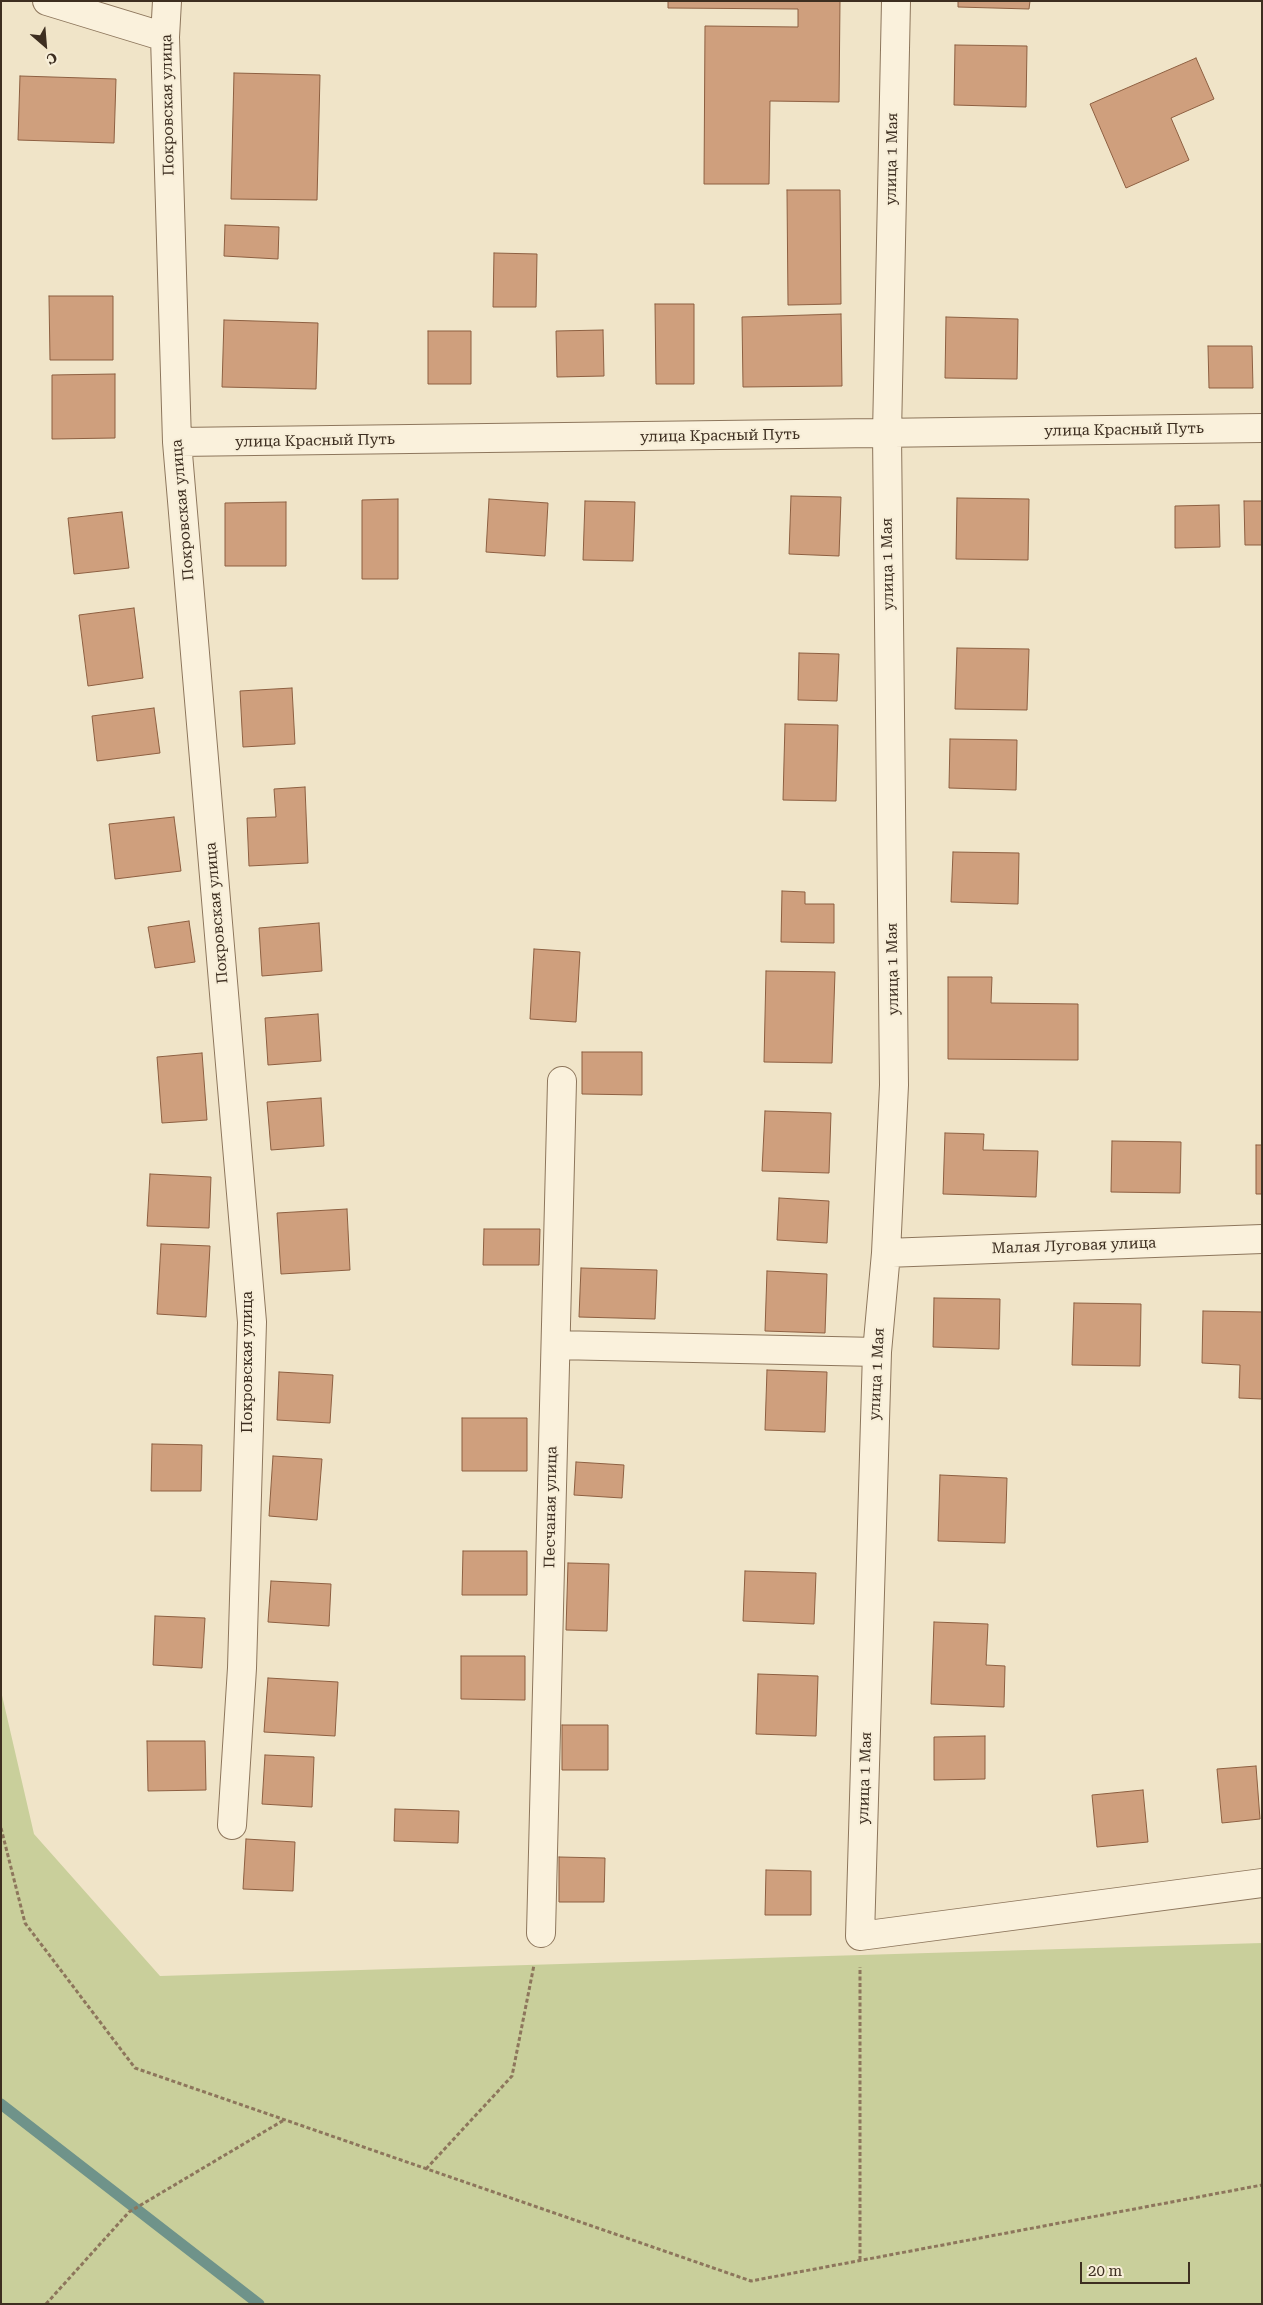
<!DOCTYPE html>
<html>
<head>
<meta charset="utf-8">
<style>
	body { margin:0 }
	#map { position:relative; width:1263px; height:2305px; overflow:hidden; background:#f0e4c8; font-family:"Roboto Serif",serif }
	canvas { display:block }
	.frame { position:absolute; inset:0; border:2px solid #3d2e20; pointer-events:none }
	.north { position:absolute; left:20px; top:20px; width:50px; height:50px; -webkit-text-stroke:4px #f7eed8; paint-order:stroke; rotate:153deg; font-size:14px; font-weight:700; line-height:20px; text-align:center; color:#3d2e20 }
	.north::after { content:''; display:block; margin:auto; width:18px; height:22px; background:#3d2e20; clip-path:polygon(50% 0,100% 100%,50% 72%,0 100%) }
	.scale { position:absolute; left:1080px; top:2262px; width:110px; height:22px; box-sizing:border-box; border:2px solid #3d2e20; border-top:0; padding-left:6px; font-size:15px; line-height:18px; white-space:nowrap; color:#3d2e20; -webkit-text-stroke:4px #f7eed8; paint-order:stroke }
</style>
</head>
<body>
<div id="map">
<canvas width="1263" height="2305"></canvas>
<div class="frame"></div>
<div class="north">С</div>
<div class="scale">20 m</div>
</div>
<script>
const c = document.querySelector('canvas').getContext('2d');
c.lineJoin = 'round';
function fillPath(path, color) {
  c.fillStyle = color;
  c.fill(path, 'evenodd');
}
function toPath(rows) {
  const path = new Path2D();
  for (const r of rows) {
    path.moveTo(r[0], r[1]);
    for (let i = 2; i < r.length; i += 2) path.lineTo(r[i], r[i + 1]);
  }
  return path;
}
function strokePath(path, color, width, dash) {
  c.strokeStyle = color;
  c.lineWidth = width;
  c.lineCap = dash ? 'butt' : 'round';
  c.setLineDash(dash || []);
  c.stroke(path);
}
function write(font, color, halo, rows, align = 'center') {
  c.font = font + ' "Roboto Serif",serif';
  c.lineWidth = 4;
  c.setLineDash([]);
  c.textBaseline = 'middle';
  c.strokeStyle = halo;
  c.fillStyle = color;
  for (const [text, x, y, turn = 0] of rows) {
    c.save();
    c.translate(x, y);
    c.rotate((+turn || 0) * Math.PI / 180);
    c.textAlign = isNaN(turn) ? turn : align;
    if (halo) c.strokeText(text, 0, 0);
    c.fillText(text, 0, 0);
    c.restore();
  }
}
const green = toPath([
	[1,1691,34,1834,160,1976,1262,1943,1262,2304,1,2304]
]);
const stream = toPath([
	[1,2104,259,2304]
]);
const building = toPath([
	[668,1,840,1,839,102,770,101,769,184,704,184,705,26,798,27,798,9,668,8,668,1],
	[958,1,1030,1,1029,9,958,7,958,1],
	[955,45,1027,46,1026,107,954,105,955,45],
	[1196,58,1214,99,1171,118,1189,160,1126,188,1090,104,1196,58],
	[234,73,320,75,317,200,231,199,234,73],
	[20,76,116,79,114,143,18,140,20,76],
	[787,190,840,190,841,304,788,305,787,190],
	[225,225,279,227,278,259,224,256,225,225],
	[494,253,537,254,536,307,493,307,494,253],
	[49,296,113,296,113,360,50,360,49,296],
	[655,304,694,304,694,384,656,384,655,304],
	[841,314,842,386,743,387,742,317,841,314],
	[946,317,1018,319,1017,379,945,378,946,317],
	[224,320,318,323,316,389,222,387,224,320],
	[603,330,604,376,557,377,556,331,603,330],
	[428,331,471,331,471,384,428,384,428,331],
	[1208,346,1252,346,1253,388,1209,388,1208,346],
	[115,374,115,438,52,439,52,375,115,374],
	[791,496,841,497,839,556,789,554,791,496],
	[957,498,1029,499,1028,560,956,559,957,498],
	[398,499,398,579,362,579,362,500,398,499],
	[489,499,548,503,545,556,486,552,489,499],
	[585,501,635,502,633,561,583,560,585,501],
	[1244,501,1262,501,1262,545,1245,545,1244,501],
	[286,502,286,566,225,566,225,503,286,502],
	[1219,505,1220,547,1175,548,1175,506,1219,505],
	[122,512,129,568,74,574,68,518,122,512],
	[134,608,143,678,88,686,79,615,134,608],
	[957,648,1029,649,1027,710,955,709,957,648],
	[799,653,839,654,837,701,798,700,799,653],
	[292,688,295,744,243,747,240,691,292,688],
	[154,708,160,753,97,761,92,716,154,708],
	[785,724,838,725,836,801,783,800,785,724],
	[950,739,1017,740,1016,790,949,788,950,739],
	[305,787,308,863,249,866,247,818,276,817,274,789,305,787],
	[174,817,181,871,115,879,109,824,174,817],
	[953,852,1019,853,1018,904,951,902,953,852],
	[782,891,805,892,805,904,834,904,834,943,781,942,782,891],
	[189,921,195,962,155,968,148,927,189,921],
	[319,923,322,971,262,976,259,928,319,923],
	[534,949,580,952,576,1022,530,1019,534,949],
	[766,971,835,972,832,1063,764,1062,766,971],
	[948,977,992,977,991,1003,1078,1004,1078,1060,948,1059,948,977],
	[318,1014,321,1061,268,1065,265,1018,318,1014],
	[582,1052,642,1052,642,1095,582,1094,582,1052],
	[202,1053,207,1120,162,1123,157,1057,202,1053],
	[321,1098,324,1146,271,1150,267,1102,321,1098],
	[765,1111,831,1113,829,1173,762,1171,765,1111],
	[945,1133,984,1134,983,1150,1038,1151,1036,1197,943,1194,945,1133],
	[1112,1141,1181,1142,1180,1193,1111,1192,1112,1141],
	[1256,1145,1262,1145,1262,1194,1256,1194,1256,1145],
	[150,1174,211,1177,209,1228,147,1226,150,1174],
	[779,1198,829,1201,827,1243,777,1240,779,1198],
	[347,1209,350,1270,281,1274,277,1213,347,1209],
	[484,1229,540,1229,539,1265,483,1265,484,1229],
	[161,1244,210,1246,206,1317,157,1314,161,1244],
	[581,1268,657,1270,655,1319,579,1317,581,1268],
	[767,1271,827,1274,825,1333,765,1331,767,1271],
	[934,1298,1000,1299,999,1349,933,1347,934,1298],
	[1074,1303,1141,1304,1140,1366,1072,1365,1074,1303],
	[1203,1311,1262,1312,1262,1399,1239,1398,1240,1365,1202,1363,1203,1311],
	[767,1370,827,1372,825,1432,765,1430,767,1370],
	[279,1372,333,1375,330,1423,277,1420,279,1372],
	[462,1418,527,1418,527,1471,462,1471,462,1418],
	[152,1444,202,1445,201,1491,151,1491,152,1444],
	[273,1456,322,1459,317,1520,269,1516,273,1456],
	[576,1462,624,1465,622,1498,574,1495,576,1462],
	[940,1475,1007,1478,1005,1543,938,1541,940,1475],
	[463,1551,527,1551,527,1595,462,1595,463,1551],
	[568,1563,609,1564,607,1631,566,1630,568,1563],
	[745,1571,816,1573,814,1624,743,1621,745,1571],
	[271,1581,331,1584,329,1626,268,1622,271,1581],
	[155,1616,205,1618,202,1668,153,1665,155,1616],
	[934,1622,988,1624,986,1665,1005,1666,1004,1707,931,1704,934,1622],
	[461,1656,525,1656,525,1700,461,1699,461,1656],
	[758,1674,818,1676,816,1736,756,1734,758,1674],
	[268,1678,338,1682,335,1736,264,1732,268,1678],
	[562,1725,608,1725,608,1770,562,1770,562,1725],
	[985,1736,985,1779,934,1780,934,1737,985,1736],
	[147,1741,205,1741,206,1790,148,1791,147,1741],
	[265,1755,314,1757,312,1807,262,1804,265,1755],
	[1256,1766,1260,1819,1222,1823,1217,1769,1256,1766],
	[1143,1790,1148,1842,1097,1847,1092,1795,1143,1790],
	[395,1809,459,1811,458,1843,394,1841,395,1809],
	[246,1839,295,1842,293,1891,243,1889,246,1839],
	[559,1857,605,1858,604,1902,559,1902,559,1857],
	[766,1870,811,1871,811,1915,765,1915,766,1870]
]);
const path = toPath([
	[1,1828,25,1923,135,2068,751,2281,1262,2185],
	[426,2169,512,2076,534,1965],
	[860,2260,860,1967],
	[46,2304,129,2212,284,2120]
]);
const minor = toPath([
	[47,1,165,37],
	[167,1,165,37,177,442,252,1322,242,1668,232,1825],
	[896,1,887,434,894,1085,886,1253,877,1352,860,1936,1262,1883],
	[177,442,1262,428],
	[886,1253,1262,1239],
	[556,1345,877,1352],
	[541,1933,562,1081]
]);
const streetNames = [
	["Покровская улица",168,105,-91],
	["улица 1 Мая",892,159,-89],
	["улица Красный Путь",1124,430,-1],
	["улица Красный Путь",720,436,-1],
	["улица Красный Путь",315,441,-1],
	["Покровская улица",183,510,-95],
	["улица 1 Мая",888,564,-91],
	["Покровская улица",217,913,-95],
	["улица 1 Мая",893,969,-91],
	["Малая Луговая улица",1074,1246,-2],
	["Покровская улица",248,1362,-90],
	["улица 1 Мая",877,1374,-87],
	["Песчаная улица",551,1507,-89],
	["улица 1 Мая",865,1778,-88]
];
fillPath(green, '#c9cf9b');
strokePath(stream, '#6f938a', 11);
fillPath(building, '#cf9f7d');
strokePath(building, '#8d5f41', 1);
strokePath(minor, '#8d765c', 30);
strokePath(path, '#8d765c', 3, [4, 2.5]);
strokePath(minor, '#faf1dc', 28);
write('15px', '#3d2e20', '#f7eed8', streetNames);
</script>
</body>
</html>
